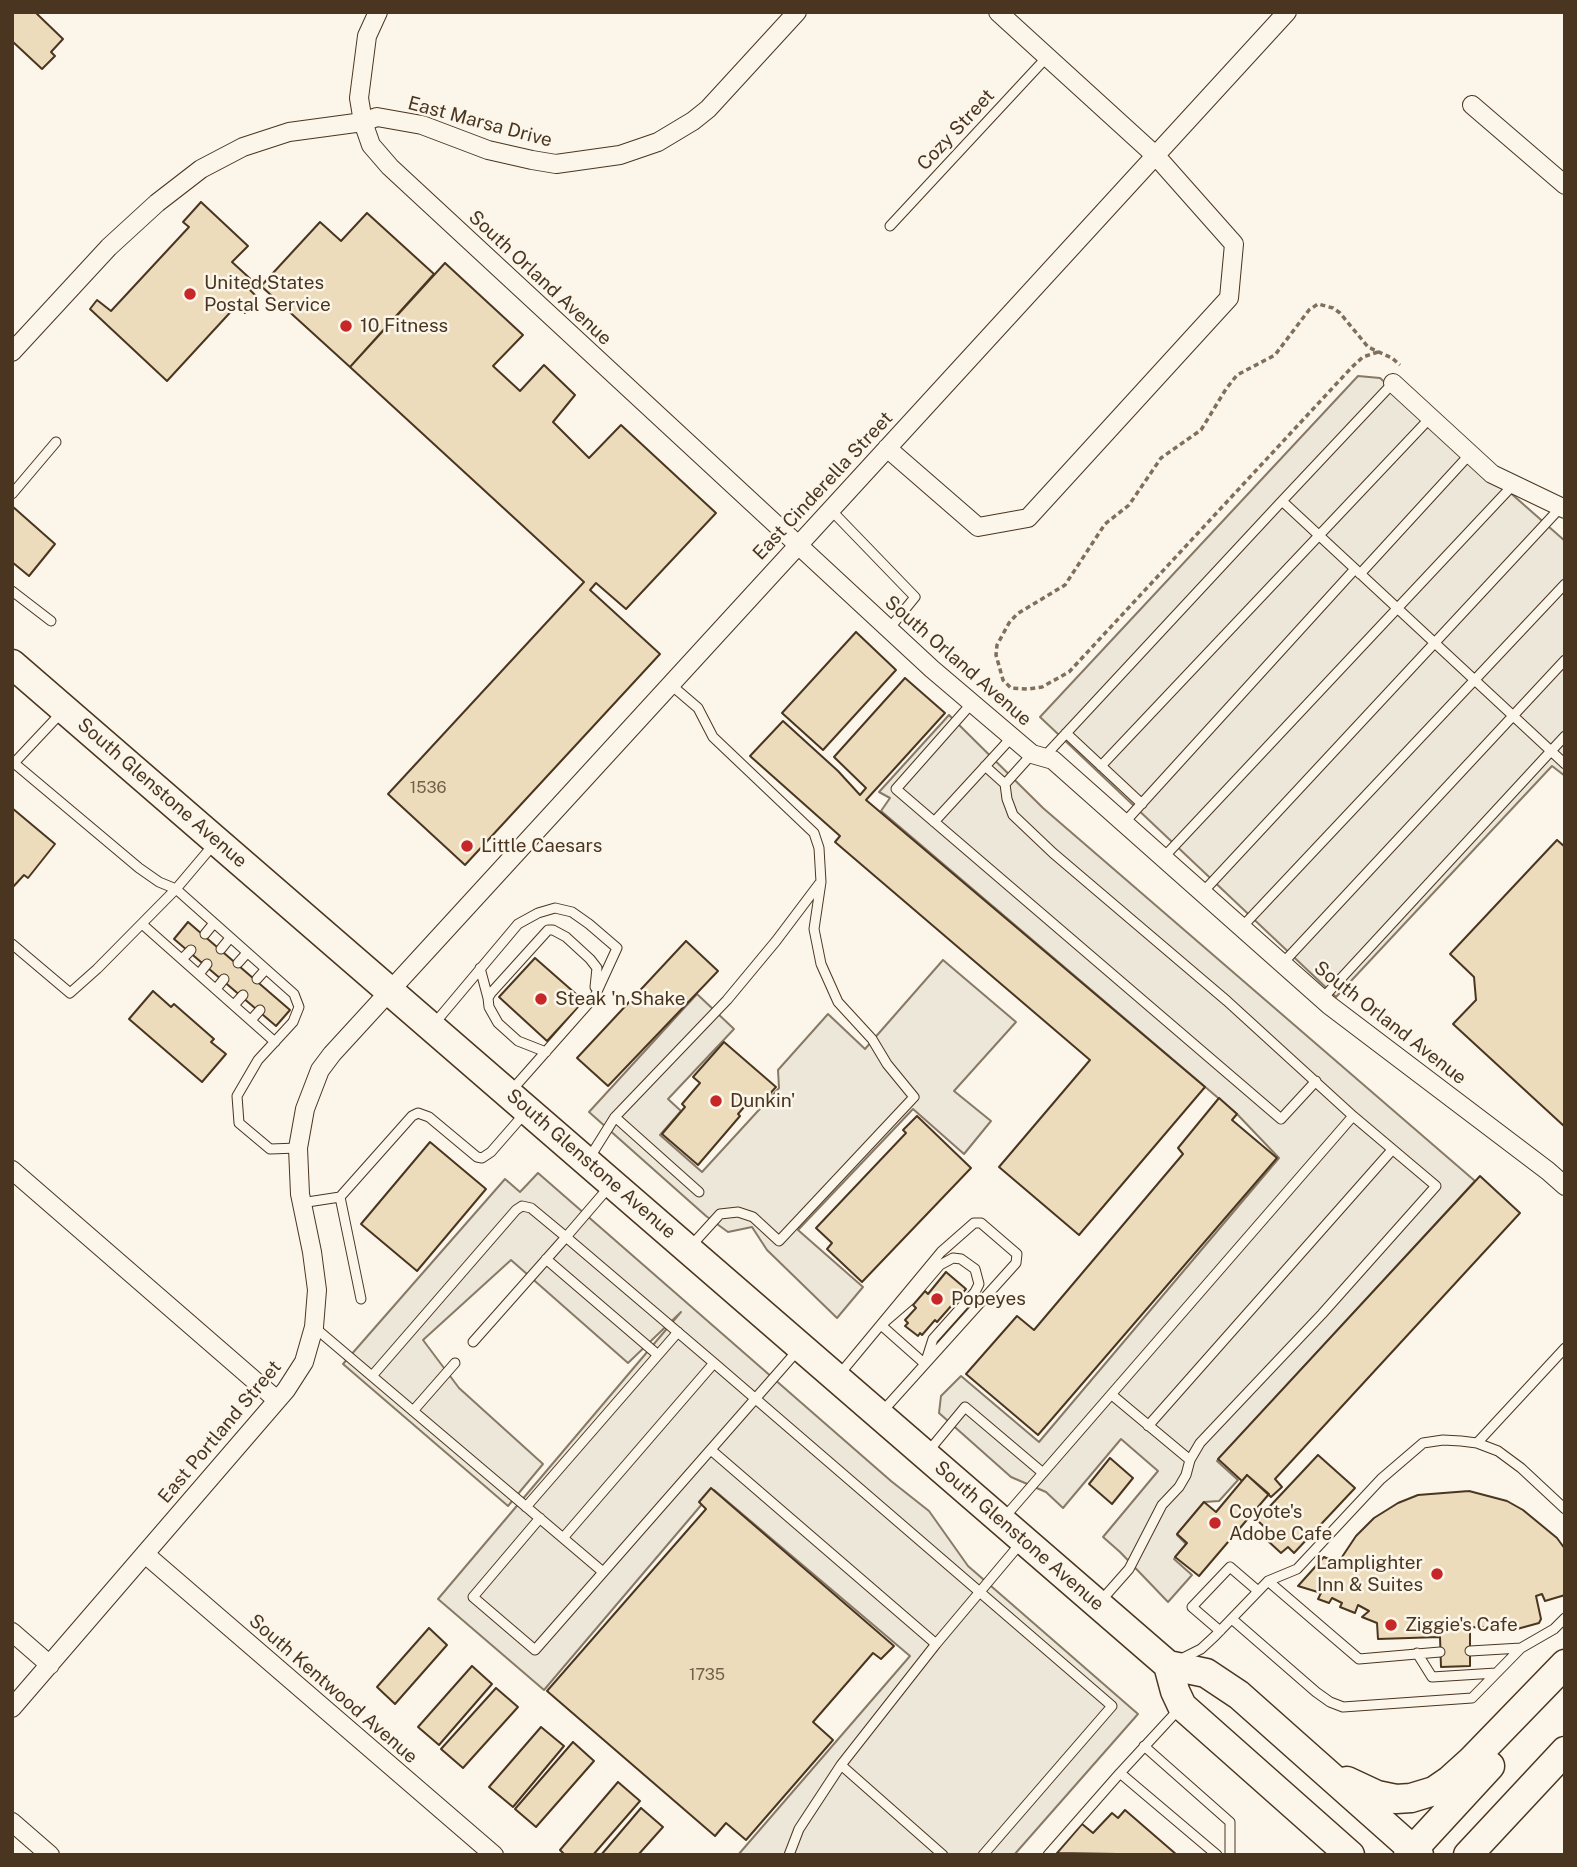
<!DOCTYPE html>
<html>
<head>
<meta charset="utf-8">
<style>
	body { margin:0 }
	#map { position:relative; width:1577px; height:1867px; overflow:hidden; background:#fbf6e9; font-family:"Public Sans",sans-serif }
	canvas { display:block }
	.frame { position:absolute; inset:0; border:14px solid #4a3520; pointer-events:none }
</style>
</head>
<body>
<div id="map">
<canvas width="1577" height="1867"></canvas>
<div class="frame"></div>
</div>
<script>
const c = document.querySelector('canvas').getContext('2d');
c.lineJoin = 'round';
function fillPath(path, color) {
  c.fillStyle = color;
  c.fill(path, 'evenodd');
}
function toPath(rows) {
  const path = new Path2D();
  for (const r of rows) {
    path.moveTo(r[0], r[1]);
    for (let i = 2; i < r.length; i += 2) path.lineTo(r[i], r[i + 1]);
  }
  return path;
}
function strokePath(path, color, width, dash) {
  c.strokeStyle = color;
  c.lineWidth = width;
  c.lineCap = dash ? 'butt' : 'round';
  c.setLineDash(dash || []);
  c.stroke(path);
}
function write(font, color, halo, rows, align = 'center') {
  c.font = font + ' "Public Sans",sans-serif';
  c.lineWidth = 5;
  c.setLineDash([]);
  c.textBaseline = 'middle';
  c.strokeStyle = halo;
  c.fillStyle = color;
  for (const [text, x, y, turn = 0] of rows) {
    c.save();
    c.translate(x, y);
    c.rotate((+turn || 0) * Math.PI / 180);
    c.textAlign = isNaN(turn) ? turn : align;
    if (halo) c.strokeText(text, 0, 0);
    c.fillText(text, 0, 0);
    c.restore();
  }
}
const parking = toPath([
	[1358,376,1380,378,1565,541,1565,776,1552,766,1336,997,1040,717,1358,376],
	[949,715,1043,808,1475,1181,1217,1461,1238,1480,1219,1501,1204,1502,1177,1535,1186,1544,1174,1559,1192,1575,1168,1602,1120,1552,1103,1537,1158,1471,1121,1439,1063,1508,1046,1492,1011,1477,939,1413,941,1396,961,1376,1039,1442,1279,1158,1237,1114,881,811,890,798,879,792,949,715],
	[943,960,1016,1022,954,1091,991,1121,964,1154,913,1109,798,1230,863,1287,837,1318,767,1250,752,1227,728,1232,706,1216,589,1112,697,994,734,1029,668,1099,681,1111,660,1135,702,1172,779,1088,778,1070,828,1014,865,1049,943,960],
	[538,1173,891,1481,929,1511,968,1566,1138,1714,1014,1855,738,1855,910,1656,714,1490,544,1690,438,1599,681,1312,628,1363,511,1260,423,1340,459,1388,543,1464,508,1506,343,1364,505,1179,520,1192,538,1173]
]);
const building = toPath([
	[12,12,35,12,63,39,51,52,55,56,42,69,12,41,12,12],
	[201,202,248,246,232,262,256,284,250,290,258,298,245,313,237,305,167,381,90,309,97,300,111,311,189,227,183,222,201,202],
	[367,213,434,274,350,367,261,286,320,222,341,241,367,213],
	[445,263,523,335,493,366,520,391,544,365,575,395,553,422,589,458,621,425,716,513,626,609,596,583,590,590,660,654,465,865,388,794,584,582,350,367,445,263],
	[12,506,55,544,29,576,12,562,12,506],
	[856,632,896,670,823,750,782,713,856,632],
	[905,678,945,713,866,800,1205,1087,1079,1235,999,1167,1090,1060,835,842,840,836,750,756,783,721,838,771,860,795,866,788,834,757,905,678],
	[12,808,55,844,28,878,24,875,12,888,12,808],
	[1557,840,1565,847,1565,1127,1453,1024,1476,1000,1474,977,1450,954,1557,840],
	[188,922,290,1010,276,1026,174,939,188,922],
	[686,941,718,971,608,1086,577,1058,686,941],
	[535,958,584,1001,547,1041,499,997,535,958],
	[153,991,171,1007,174,1004,214,1039,211,1042,226,1054,202,1082,129,1019,153,991],
	[724,1042,776,1087,759,1106,751,1099,738,1114,740,1116,698,1165,662,1134,685,1107,682,1104,700,1083,693,1077,724,1042],
	[1219,1098,1237,1114,1232,1120,1277,1158,1038,1435,966,1374,1017,1316,1034,1330,1183,1154,1178,1148,1219,1098],
	[917,1116,971,1168,862,1282,827,1249,832,1243,816,1228,906,1133,903,1130,917,1116],
	[430,1142,486,1189,417,1271,361,1224,430,1142],
	[1480,1176,1520,1213,1275,1479,1282,1487,1271,1497,1247,1475,1242,1481,1218,1459,1480,1176],
	[946,1272,966,1289,937,1322,935,1320,922,1335,920,1333,918,1336,905,1326,908,1323,905,1320,916,1308,913,1305,925,1291,928,1294,946,1272],
	[1318,1455,1355,1488,1294,1553,1288,1547,1281,1553,1268,1541,1273,1535,1257,1520,1318,1455],
	[1110,1458,1133,1478,1112,1504,1089,1484,1110,1458],
	[1247,1475,1269,1494,1199,1576,1175,1557,1187,1543,1177,1534,1204,1502,1216,1512,1247,1475],
	[711,1488,894,1646,881,1659,873,1653,813,1722,833,1740,746,1840,726,1823,715,1836,547,1691,706,1509,699,1502,711,1488],
	[1469,1491,1507,1501,1523,1510,1557,1538,1565,1549,1565,1595,1545,1601,1542,1594,1536,1596,1541,1619,1539,1623,1517,1629,1470,1627,1470,1666,1441,1667,1440,1637,1378,1639,1377,1623,1362,1617,1369,1611,1358,1605,1355,1613,1340,1607,1342,1603,1332,1598,1329,1603,1318,1599,1321,1593,1298,1586,1324,1557,1338,1563,1356,1536,1374,1518,1398,1503,1418,1495,1469,1491],
	[429,1628,447,1645,395,1704,377,1687,429,1628],
	[472,1666,492,1684,439,1745,418,1727,472,1666],
	[496,1688,518,1707,463,1768,441,1749,496,1688],
	[541,1727,564,1746,513,1807,489,1787,541,1727],
	[573,1742,594,1761,536,1827,515,1809,573,1742],
	[618,1782,640,1801,593,1855,565,1855,560,1850,618,1782],
	[641,1808,663,1827,638,1855,601,1855,641,1808],
	[1125,1810,1177,1855,1057,1853,1082,1824,1093,1833,1112,1813,1118,1818,1125,1810]
]);
const path = toPath([
	[1378,352,1363,357,1352,367,1069,672,1042,687,1028,689,1011,688,1003,680,996,655,997,645,1009,623,1017,614,1065,585,1105,524,1129,505,1161,458,1201,430,1226,389,1237,375,1275,355,1309,310,1318,304,1333,308,1340,313,1368,347,1392,358,1400,365]
]);
const service = toPath([
	[890,226,1047,57],
	[1393,383,1282,501,1551,751,1565,736],
	[12,494,56,442],
	[830,509,915,597,889,629],
	[1360,574,1470,454],
	[12,591,51,621],
	[670,684,698,708,713,737,814,833,819,848,821,882,814,929,821,964,838,1002,872,1039,887,1064,914,1097,779,1241,753,1217,738,1212,720,1214,690,1247],
	[972,703,896,789,1281,1119,1316,1081],
	[1066,733,1142,804],
	[1032,754,1005,784,1007,799,1013,815,1053,853,1227,1001,1353,1116,1436,1186,1322,1314,1200,1443,1190,1460,1186,1475,1179,1487,1162,1505,1129,1569,1099,1603],
	[1044,757,1282,501],
	[12,762,14,763,61,713],
	[14,763,139,868,159,882,176,889,294,994,299,1007,293,1022,258,1060,237,1096,239,1123,270,1149,298,1148],
	[985,766,1005,784],
	[1101,766,1431,417],
	[934,822,1012,737],
	[1124,823,1355,569],
	[1163,858,1514,484],
	[1202,893,1561,507],
	[142,924,275,1042],
	[1241,928,1565,584],
	[205,934,214,923],
	[12,944,70,993,97,969,176,889,214,844],
	[221,949,230,938],
	[182,959,191,950],
	[238,963,247,953],
	[1282,964,1565,660],
	[480,968,488,998],
	[199,974,207,964],
	[257,979,266,969],
	[216,989,224,979],
	[1322,999,1551,751,1565,764],
	[234,1005,243,995],
	[251,1020,260,1010],
	[434,1024,518,924,538,913,555,908,572,912,589,924,617,948,595,996,511,1091],
	[546,1052,518,1041,498,1023,489,1007,488,998,491,993,548,930,553,930,566,937,590,959,597,968,595,987],
	[615,1117,727,1000,776,941,819,884],
	[590,1157,615,1117,699,1192],
	[340,1197,361,1299],
	[301,1203,340,1197,412,1116,418,1113,429,1117,477,1157,482,1158,491,1152,525,1113],
	[953,1258,961,1259,975,1269,979,1284,975,1292,933,1339,925,1364,881,1325,910,1300,940,1265,953,1258],
	[546,1259,658,1355],
	[314,1327,563,1538,714,1363,566,1237,609,1187],
	[714,1363,1112,1706,983,1855],
	[839,1375,941,1252,974,1223,981,1223,1017,1254,1016,1263,881,1413],
	[372,1376,516,1210,522,1206,531,1208,566,1237,473,1342],
	[1112,1395,1190,1460],
	[413,1411,455,1363],
	[1148,1426,1392,1150],
	[1477,1443,1565,1348],
	[711,1450,936,1644],
	[927,1453,965,1407,1043,1473],
	[526,1507,678,1332],
	[540,1518,473,1597,535,1650,798,1350],
	[1003,1519,1353,1116],
	[563,1538,603,1572],
	[1268,1581,1359,1659,1440,1652],
	[1232,1619,1316,1692,1330,1702,1343,1707,1472,1698,1521,1648,1554,1629,1565,1618],
	[1220,1631,1192,1607,1230,1567,1258,1591],
	[1470,1651,1521,1648],
	[1417,1653,1432,1677,1496,1673],
	[1179,1660,1201,1649,1215,1636,1268,1581,1297,1569,1381,1479,1423,1443,1443,1440,1461,1441,1477,1443,1498,1451,1521,1468,1565,1509],
	[1180,1708,1120,1773,1217,1855],
	[1144,1746,1230,1822,1230,1855],
	[789,1855,799,1829,841,1765],
	[943,1855,841,1765,936,1644,1020,1544],
	[1048,1855,1120,1773]
]);
const minor = toPath([
	[378,12,367,36,359,98,363,122,371,145,390,167,932,669,1032,754,1053,760,1329,1005,1548,1171,1565,1186],
	[1472,105,1565,185],
	[12,352,109,247,157,203,201,169,243,147,289,132,363,122,377,117,422,125,488,150,532,160,556,164,620,155,658,142,693,121,708,109,797,12],
	[1393,383,1492,474,1565,509],
	[887,448,978,527,1028,518,1229,298,1234,244,1156,156,998,12],
	[12,1170,277,1400],
	[145,1554,494,1855],
	[12,1632,50,1665],
	[12,1708,286,1390,304,1362,314,1327,317,1290,312,1252,300,1194,298,1148,305,1109,320,1070,332,1054,1287,12],
	[12,1822,50,1855]
]);
const primary = toPath([
	[12,664,1168,1665,1206,1673,1239,1695,1419,1855],
	[1168,1665,1175,1691,1182,1706,1350,1855],
	[1347,1781,1377,1795,1396,1799,1411,1798,1434,1791,1450,1780,1471,1761,1565,1664],
	[1408,1855,1490,1766],
	[1468,1855,1565,1751]
]);
const markers = [
	[190,294,7,"#c62828"],
	[346,326,7,"#c62828"],
	[467,846,7,"#c62828"],
	[541,999,7,"#c62828"],
	[716,1101,7,"#c62828"],
	[937,1299,7,"#c62828"],
	[1215,1523,7,"#c62828"],
	[1437,1574,7,"#c62828"],
	[1391,1625,7,"#c62828"]
];
const numberNames = [
	["1536",428,788],
	["1735",707,1675]
];
const streetNames = [
	["East Marsa Drive",480,122,15],
	["Cozy Street",956,130,-47],
	["South Orland Avenue",540,278,43],
	["East Cinderella Street",823,486,-47],
	["South Orland Avenue",958,661,41],
	["South Glenstone Avenue",162,793,41],
	["South Orland Avenue",1390,1023,38],
	["South Glenstone Avenue",591,1164,41],
	["East Portland Street",220,1432,-50],
	["South Glenstone Avenue",1019,1536,41],
	["South Kentwood Avenue",333,1689,41]
];
const poiNames = [
	["United States",204,283],
	["Postal Service",204,305],
	["10 Fitness",360,326],
	["Little Caesars",481,846],
	["Steak 'n Shake",555,999],
	["Dunkin'",730,1101],
	["Popeyes",951,1299],
	["Coyote's",1229,1512],
	["Adobe Cafe",1229,1534],
	["Lamplighter",1423,1563,"right"],
	["Inn & Suites",1423,1585,"right"],
	["Ziggie's Cafe",1405,1625]
];
fillPath(parking, '#ede7d9');
strokePath(parking, '#887966', 2);
fillPath(building, '#ecdcbc');
strokePath(building, '#4a3520', 2);
strokePath(service, '#4a3520', 11);
strokePath(minor, '#4a3520', 20);
strokePath(primary, '#4a3520', 31);
strokePath(path, '#7f6f5c', 3.5, [5, 3.5]);
strokePath(service, '#fbf6e9', 9);
strokePath(minor, '#fbf6e9', 18);
strokePath(primary, '#fbf6e9', 28);
for (const [x, y, r, color] of markers) {
  const dot = new Path2D();
  dot.arc(x, y, r, 0, 2 * Math.PI);
  c.fillStyle = color;
  c.fill(dot);
  strokePath(dot, '#fbf6e9', 2.5);
}
write('16px', '#725f47', null, numberNames);
write('19px', '#4a3520', '#fbf6e9', streetNames);
write('19px', '#4a3520', '#fbf6e9', poiNames, 'left');
</script>
</body>
</html>
